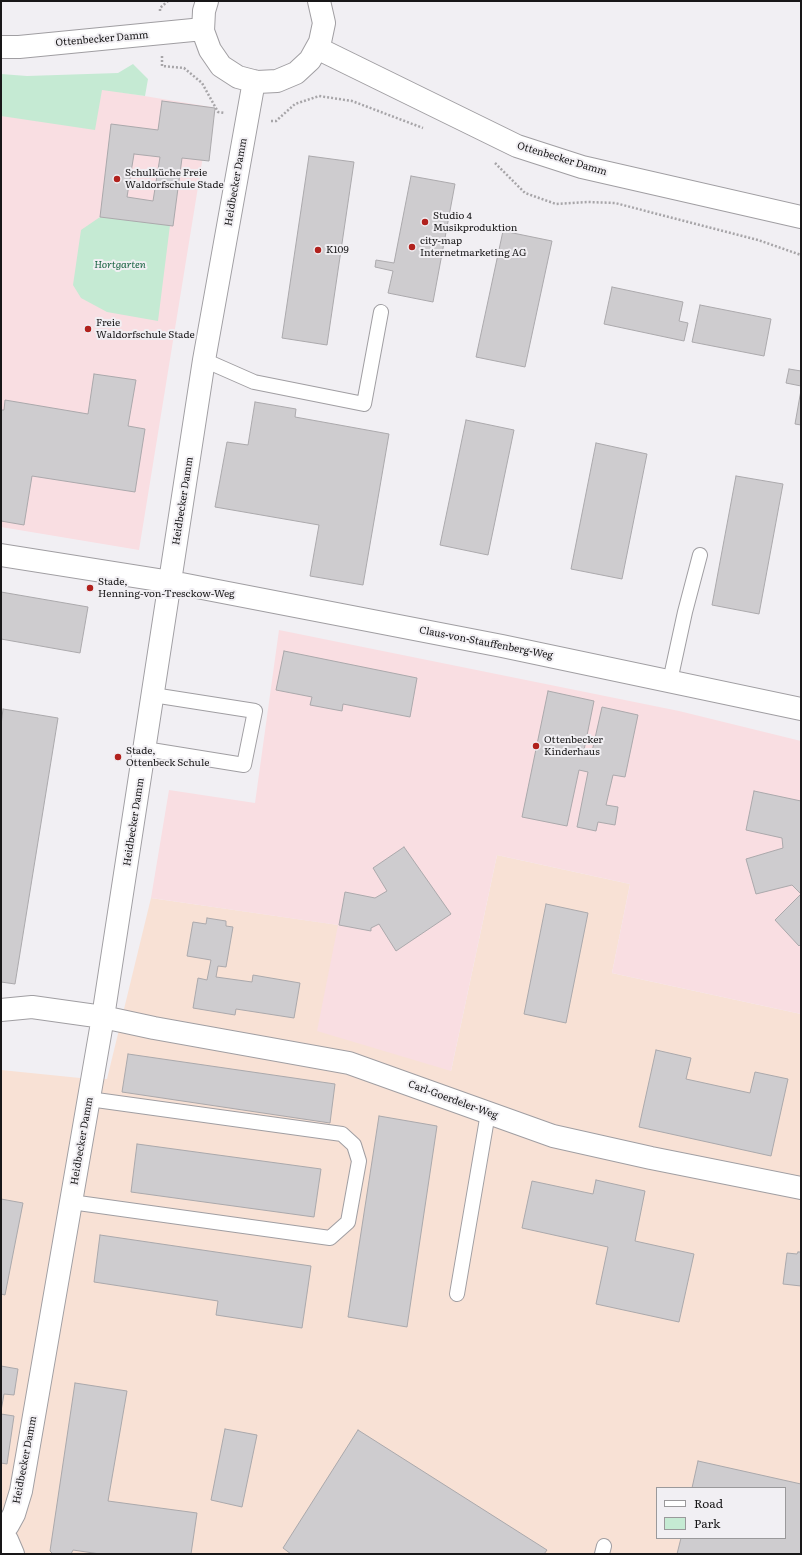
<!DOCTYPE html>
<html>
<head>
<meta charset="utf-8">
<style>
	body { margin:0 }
	#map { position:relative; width:802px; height:1555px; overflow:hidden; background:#f1eff3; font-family:Literata,serif }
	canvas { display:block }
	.frame { position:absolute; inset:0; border:2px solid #181718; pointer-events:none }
	.legend { position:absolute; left:656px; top:1487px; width:130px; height:52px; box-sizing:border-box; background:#f1eff3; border:1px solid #9a999b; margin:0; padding:5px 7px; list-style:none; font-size:12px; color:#181718 }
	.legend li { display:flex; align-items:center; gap:8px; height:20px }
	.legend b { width:20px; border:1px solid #9a999b }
</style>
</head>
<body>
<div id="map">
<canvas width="802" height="1555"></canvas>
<div class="frame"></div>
<ul class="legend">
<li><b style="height:5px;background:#fff"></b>Road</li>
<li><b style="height:11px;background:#c5ead3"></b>Park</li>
</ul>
</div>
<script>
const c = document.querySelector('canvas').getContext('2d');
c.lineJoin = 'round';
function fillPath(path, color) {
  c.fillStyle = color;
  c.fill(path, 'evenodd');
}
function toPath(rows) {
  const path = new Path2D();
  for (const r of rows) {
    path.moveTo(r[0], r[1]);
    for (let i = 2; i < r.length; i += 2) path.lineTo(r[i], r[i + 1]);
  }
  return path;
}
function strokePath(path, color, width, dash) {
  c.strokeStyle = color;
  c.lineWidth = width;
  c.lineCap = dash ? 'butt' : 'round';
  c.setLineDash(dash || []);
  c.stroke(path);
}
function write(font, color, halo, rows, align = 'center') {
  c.font = font + ' Literata,serif';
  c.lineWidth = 4;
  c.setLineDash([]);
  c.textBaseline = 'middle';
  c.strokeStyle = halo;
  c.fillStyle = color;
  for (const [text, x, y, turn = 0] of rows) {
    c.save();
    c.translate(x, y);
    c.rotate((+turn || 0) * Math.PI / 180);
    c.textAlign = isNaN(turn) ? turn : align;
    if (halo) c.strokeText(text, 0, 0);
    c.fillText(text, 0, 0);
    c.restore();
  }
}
const commercial = toPath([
	[497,855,630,884,612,973,801,1014,801,1554,1,1554,1,1070,90,1079,107,1079,151,898,339,925,451,1071],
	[657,1488,785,1488,785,1538,657,1538]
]);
const education = toPath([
	[102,89,211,107,139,550,1,527,1,115],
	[279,630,679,711,801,741,801,1014,612,973,630,884,497,855,451,1071,317,1031,338,925,151,898,169,790,255,803]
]);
const green = toPath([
	[133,64,148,79,145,96,102,90,95,130,1,116,1,74,27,76,118,73],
	[100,217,170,225,158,321,107,312,81,298,73,285,81,230]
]);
const building = toPath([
	[162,101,215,108,209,161,182,158,173,226,100,217,111,124,158,130,162,101],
	[134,154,160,157,153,201,127,197,134,154],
	[309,156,354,162,327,345,282,338,309,156],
	[411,176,455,184,433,302,388,293,393,271,375,267,376,260,394,263,411,176],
	[503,231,552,241,525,367,476,357,503,231],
	[612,287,683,302,679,321,688,323,684,341,604,324,612,287],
	[700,305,771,319,764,356,692,342,700,305],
	[789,369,801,371,801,386,786,383,789,369],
	[94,374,136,380,128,426,145,429,135,492,32,476,24,525,1,521,1,410,4,410,5,400,88,414,94,374],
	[801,390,801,425,795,424,801,390],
	[255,402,296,409,295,417,389,434,363,585,310,576,319,525,215,507,227,442,248,445,255,402],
	[466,420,514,430,488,555,440,545,466,420],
	[596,443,647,454,622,579,571,569,596,443],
	[736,476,783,484,759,614,712,605,736,476],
	[1,592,88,607,80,653,1,639,1,592],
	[284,651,417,678,410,717,343,704,342,711,310,705,312,697,276,690,284,651],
	[548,691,594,701,583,755,591,756,602,707,638,715,625,777,613,775,606,805,618,807,615,825,598,822,596,831,577,827,588,772,579,770,567,826,522,817,548,691],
	[3,709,58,718,15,984,1,982,1,725,3,709],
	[754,791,801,801,801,894,792,885,756,894,746,859,783,848,782,838,746,830,754,791],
	[404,847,451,914,396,951,379,924,371,928,371,931,339,925,345,892,375,898,387,891,373,868,404,847],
	[801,894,801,944,799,946,775,920,801,894],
	[546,904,588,913,566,1023,524,1014,546,904],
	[207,918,226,921,226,926,233,927,226,967,218,966,216,977,252,982,253,975,300,983,294,1018,236,1009,235,1015,193,1008,198,978,207,980,211,960,187,956,193,922,206,924,207,918],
	[656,1050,691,1058,686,1079,750,1093,755,1072,788,1079,771,1156,639,1127,656,1050],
	[128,1054,335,1084,330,1123,122,1092,128,1054],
	[379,1116,437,1126,407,1327,348,1317,379,1116],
	[137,1144,321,1169,314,1217,131,1192,137,1144],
	[596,1180,645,1191,635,1241,694,1254,679,1322,596,1304,608,1247,522,1228,532,1181,593,1194,596,1180],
	[1,1199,23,1203,5,1295,1,1294,1,1199],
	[100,1235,311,1266,302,1328,216,1315,218,1301,94,1282,100,1235],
	[798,1252,801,1252,801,1286,783,1284,787,1253,797,1254,798,1252],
	[1,1366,18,1369,14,1395,4,1394,1,1411,1,1366],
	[75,1383,127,1391,108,1501,197,1513,191,1554,100,1554,73,1550,71,1554,53,1554,50,1551,75,1383],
	[1,1414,14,1416,7,1464,1,1463,1,1414],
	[225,1429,257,1435,242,1507,211,1500,225,1429],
	[358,1430,547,1550,544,1554,291,1554,283,1548,358,1430],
	[698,1461,801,1484,801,1554,677,1554,681,1538,785,1538,785,1488,692,1488,698,1461]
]);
const path = toPath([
	[160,11,160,8,168,1],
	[162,56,162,66,184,68,202,83,218,112,225,113],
	[271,121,276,121,295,104,319,96,352,101,423,128],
	[495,163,525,193,556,204,588,202,615,203,758,240,801,255]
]);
const service = toPath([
	[204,360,254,382,364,404,381,312],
	[670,681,685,612,700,555],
	[145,749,244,765,255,711,153,695],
	[71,1202,330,1238,348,1222,359,1161,354,1145,342,1134,89,1099],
	[457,1294,488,1113],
	[602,1554,604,1546]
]);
const minor = toPath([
	[207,1,204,11,203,31,210,50,221,66,238,77,257,82,277,81,296,73,310,60,320,42,324,23,319,1],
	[1,47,19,47,203,29],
	[317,48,517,146,582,167,801,217],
	[1,555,171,582,502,646,801,709],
	[1,1010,32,1007,103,1017,154,1028,349,1063,553,1136,651,1158,801,1188],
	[1,1533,8,1525,14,1514,21,1491,103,1017,204,360,254,81],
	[1,1535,7,1540,13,1554]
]);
const markers = [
	[117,179,4,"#b1211d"],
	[425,222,4,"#b1211d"],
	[412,247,4,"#b1211d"],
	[318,250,4,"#b1211d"],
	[88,329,4,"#b1211d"],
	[90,588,4,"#b1211d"],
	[536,746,4,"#b1211d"],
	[118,757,4,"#b1211d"]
];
const streetNames = [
	["Ottenbecker Damm",102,39,-5],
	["Ottenbecker Damm",562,159,17],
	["Heidbecker Damm",236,182,-80],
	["Heidbecker Damm",183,501,-81],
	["Claus-von-Stauffenberg-Weg",486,643,11],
	["Heidbecker Damm",134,822,-81],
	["Carl-Goerdeler-Weg",453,1100,20],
	["Heidbecker Damm",82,1141,-80],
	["Heidbecker Damm",25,1460,-79]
];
const poiNames = [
	["Schulküche Freie",125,173],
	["Waldorfschule Stade",125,185],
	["Studio 4",433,216],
	["Musikproduktion",433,228],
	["city-map",420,241],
	["Internetmarketing AG",420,253],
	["K109",326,250],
	["Freie",96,323],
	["Waldorfschule Stade",96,335],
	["Stade,",98,582],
	["Henning-von-Tresckow-Weg",98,594],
	["Ottenbecker",544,740],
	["Kinderhaus",544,752],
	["Stade,",126,751],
	["Ottenbeck Schule",126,763]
];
const parkNames = [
	["Hortgarten",120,265]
];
fillPath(commercial, '#f8e1d5');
fillPath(education, '#f9dee2');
fillPath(green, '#c5ead3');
fillPath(building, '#cecccf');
strokePath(building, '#aba9ac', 1);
strokePath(service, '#a09ea2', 16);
strokePath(minor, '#a09ea2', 24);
strokePath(path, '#a7a5a8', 2.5, [2, 2]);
strokePath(service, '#fff', 14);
strokePath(minor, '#fff', 22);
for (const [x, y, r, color] of markers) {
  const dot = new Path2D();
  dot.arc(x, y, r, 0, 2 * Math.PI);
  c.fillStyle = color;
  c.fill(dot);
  strokePath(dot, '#f1eff3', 1.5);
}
write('10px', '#181718', '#f1eff3', streetNames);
write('10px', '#181718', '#f1eff3', poiNames, 'left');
write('italic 10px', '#135f3d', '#f1eff3', parkNames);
</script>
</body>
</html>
